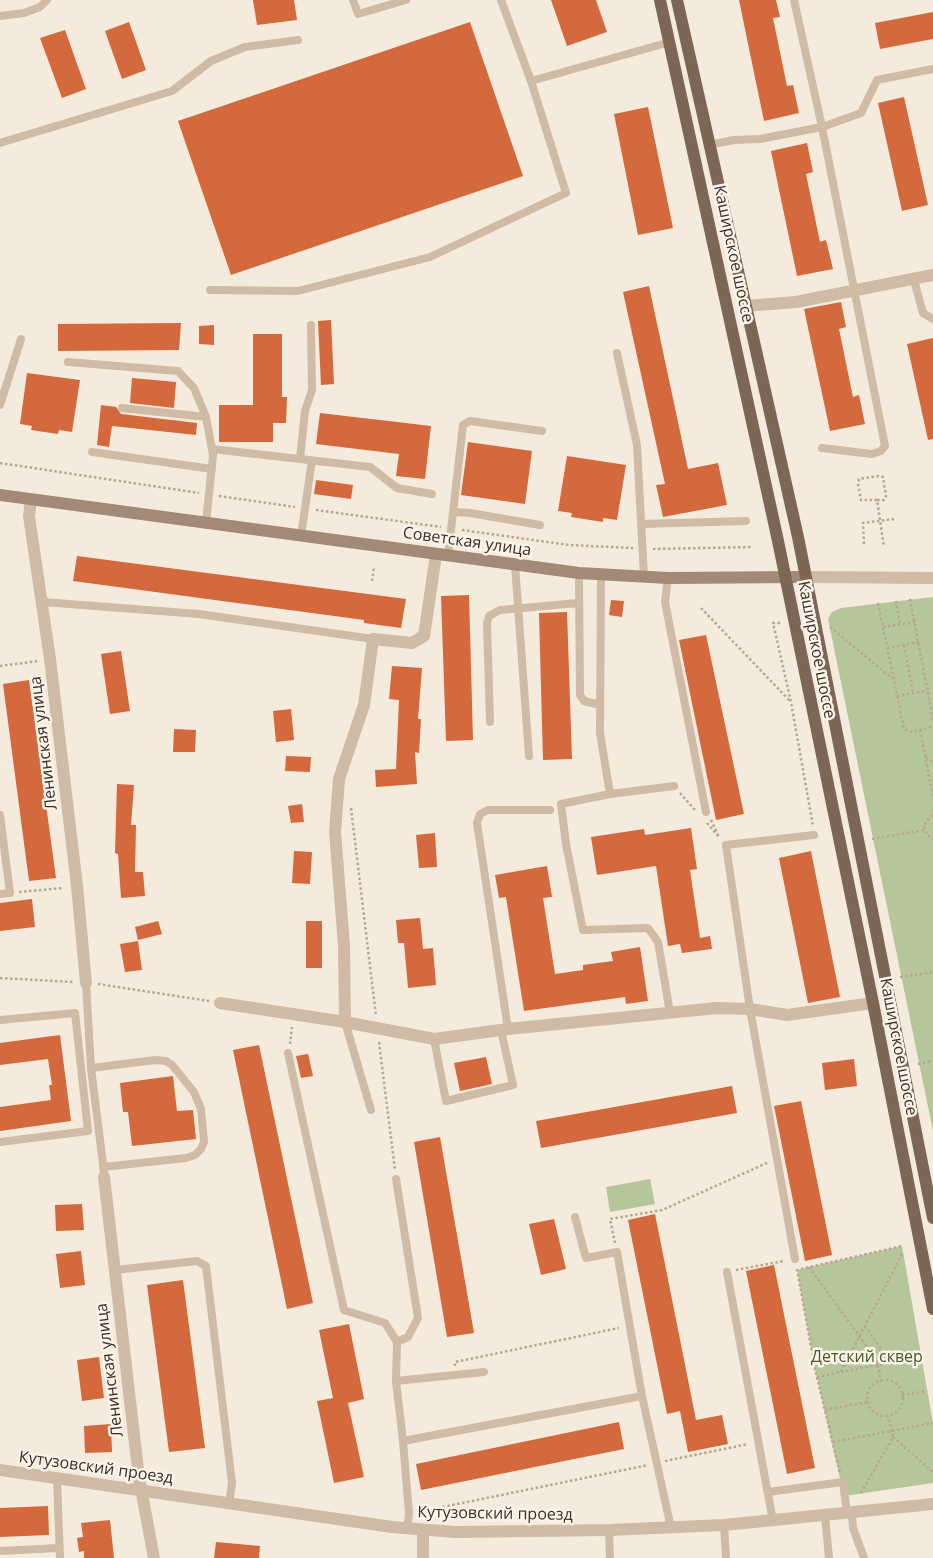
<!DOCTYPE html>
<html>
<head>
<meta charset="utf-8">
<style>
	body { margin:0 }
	canvas { display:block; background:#f5ebdc }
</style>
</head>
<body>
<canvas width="933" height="1558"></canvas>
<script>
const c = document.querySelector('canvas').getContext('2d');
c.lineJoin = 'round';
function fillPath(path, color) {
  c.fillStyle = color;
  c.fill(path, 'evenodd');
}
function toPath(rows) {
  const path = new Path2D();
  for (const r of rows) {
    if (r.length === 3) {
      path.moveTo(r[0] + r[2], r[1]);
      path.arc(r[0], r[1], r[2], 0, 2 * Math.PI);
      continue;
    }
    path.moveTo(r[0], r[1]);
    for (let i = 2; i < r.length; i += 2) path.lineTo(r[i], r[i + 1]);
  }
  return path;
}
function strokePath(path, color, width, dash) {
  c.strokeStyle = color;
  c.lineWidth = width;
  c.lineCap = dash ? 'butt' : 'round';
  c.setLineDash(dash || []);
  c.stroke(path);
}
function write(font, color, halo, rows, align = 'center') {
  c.font = font + ' "Open Sans",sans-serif';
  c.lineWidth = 5;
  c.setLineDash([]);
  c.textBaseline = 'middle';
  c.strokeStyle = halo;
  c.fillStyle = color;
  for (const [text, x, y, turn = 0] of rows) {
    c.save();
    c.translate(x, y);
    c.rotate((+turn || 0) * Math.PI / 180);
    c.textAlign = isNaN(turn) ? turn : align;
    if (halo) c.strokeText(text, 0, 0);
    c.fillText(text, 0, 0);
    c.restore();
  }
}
const green = toPath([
	[933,597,933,1131,828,619,832,612,841,608],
	[650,1179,655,1204,610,1212,606,1187],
	[902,1246,933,1423,933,1483,844,1496,815,1369,797,1270]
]);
const building = toPath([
	[253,0,294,0,297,20,257,25],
	[551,0,596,0,607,32,567,46],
	[739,0,776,0,780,17,773,18,787,86,793,85,799,113,764,121],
	[933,12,933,39,880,49,875,23],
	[129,22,146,70,122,79,105,31],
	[470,22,523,176,231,275,178,121],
	[65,30,86,89,62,98,40,38],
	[904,97,928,205,902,211,878,103],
	[648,107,673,228,638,235,614,114],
	[807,143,813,172,806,174,820,242,826,240,833,269,797,276,771,151],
	[649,286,688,469,718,463,727,505,663,517,656,485,665,484,623,292],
	[841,302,846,327,839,329,853,397,859,395,865,424,830,431,804,309],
	[331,320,334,384,321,385,318,321],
	[181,323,179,350,58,351,58,324],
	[214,325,214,345,199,344,199,326],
	[253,334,282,334,282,397,287,397,286,423,273,423,273,442,219,442,219,405,253,405],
	[933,338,933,439,928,440,907,344],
	[27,373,80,380,72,432,59,430,58,434,31,430,32,426,20,424],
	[132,378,176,382,174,408,130,403],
	[101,405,116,407,121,414,197,423,196,435,112,426,109,447,97,445],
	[320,413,431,426,425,479,396,476,399,454,316,444],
	[468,442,532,451,525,504,461,495],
	[567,456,626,465,617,520,603,518,603,522,571,517,572,513,558,511],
	[316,480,353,485,351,499,314,494],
	[77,556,406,599,401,628,364,623,364,620,73,581],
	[469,595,473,740,446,741,441,596],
	[611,600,624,601,622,617,609,615],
	[567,612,572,759,543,760,539,613],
	[706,635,744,814,716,820,679,640],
	[121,651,130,711,110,714,101,654],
	[392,666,422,668,418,719,421,719,419,753,415,752,417,784,376,787,375,770,396,769,399,700,389,699],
	[29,680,56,878,29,881,3,684],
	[291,709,294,740,276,742,273,711],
	[174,729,196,730,195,752,173,752],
	[286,756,311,757,310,772,285,771],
	[117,784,134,785,131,825,136,825,135,872,143,872,145,896,121,898,118,854,115,853],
	[302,804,304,822,291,823,288,806],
	[691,828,697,869,690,870,700,938,710,936,712,949,682,953,680,944,668,946,656,866,597,875,591,837,644,829,645,835],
	[435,833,437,867,419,868,416,835],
	[294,851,312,852,310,884,292,883],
	[811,851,840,997,808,1003,779,858],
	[547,866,552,897,543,898,555,974,583,970,583,965,613,961,611,952,640,947,648,1001,626,1004,625,997,524,1011,506,897,499,898,495,875],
	[32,899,35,927,0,931,0,903],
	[420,918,423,949,433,948,436,985,408,988,404,943,398,943,396,920],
	[158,921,162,934,138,940,135,927],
	[306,921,322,921,322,968,306,968],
	[138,941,142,970,125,972,120,944],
	[60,1035,71,1121,0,1131,0,1107,51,1100,49,1085,52,1085,48,1059,0,1065,0,1043],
	[259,1045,313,1303,287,1309,233,1050],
	[308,1054,313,1076,301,1078,296,1056],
	[486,1057,492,1084,460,1091,454,1063],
	[854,1059,857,1086,825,1090,822,1063],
	[173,1076,177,1111,193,1110,196,1139,132,1146,128,1112,123,1112,120,1083],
	[732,1086,737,1113,541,1148,536,1121],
	[801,1101,832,1255,805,1261,774,1106],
	[440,1137,474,1333,447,1337,414,1142],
	[82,1204,84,1230,56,1231,55,1205],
	[655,1214,696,1420,722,1415,728,1444,688,1452,680,1411,667,1414,628,1220],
	[554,1219,566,1269,541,1275,529,1224],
	[81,1251,85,1285,60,1288,56,1254],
	[774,1265,815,1468,787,1474,746,1271],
	[183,1280,205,1448,169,1452,147,1285],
	[349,1324,364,1399,348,1403,364,1477,334,1483,317,1401,333,1398,319,1330],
	[99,1357,104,1398,82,1401,77,1360],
	[619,1422,624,1449,421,1490,416,1464],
	[111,1424,112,1452,85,1453,84,1426],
	[48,1506,49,1535,0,1537,0,1508],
	[110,1520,114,1558,84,1558,84,1551,79,1552,77,1538,83,1537,81,1523],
	[216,1542,260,1546,259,1558,214,1558]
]);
const path = toPath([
	[0,463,199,493],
	[219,496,295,507],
	[877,500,884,500,886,496,883,477,878,476,859,479,858,484,861,500,877,500,884,547],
	[316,510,441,527],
	[462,530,569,545,633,548],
	[864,544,863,523,894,519],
	[653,549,752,547],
	[372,581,374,567],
	[910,599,933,720],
	[896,601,900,624],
	[878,603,904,729,910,732,929,728,933,725],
	[701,608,790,701],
	[780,623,773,623,791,702,813,826],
	[830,627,892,678],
	[883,627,915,622],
	[904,645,913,693],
	[887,648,919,642],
	[0,666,38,661],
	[897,696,927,691],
	[920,730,933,796],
	[926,757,933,762],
	[680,793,695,810],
	[351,808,376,1016],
	[933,815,927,820,924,827,927,835,933,839],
	[711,820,718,835],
	[707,823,720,838],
	[872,839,924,830],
	[19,892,63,888],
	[900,977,933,972],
	[0,978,73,982],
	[98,984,209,1001],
	[379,1042,395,1170],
	[290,1044,292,1027],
	[918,1064,933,1061],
	[615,1243,610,1219,662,1210,767,1163],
	[809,1267,870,1351,878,1365,881,1381],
	[797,1269,815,1369,840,1473],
	[801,1269,902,1246],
	[736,1270,784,1261],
	[865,1326,884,1353,887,1363],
	[455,1366,455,1362,619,1328],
	[841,1372,921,1357],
	[817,1377,841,1372,903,1252],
	[885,1398,18],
	[902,1395,927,1391],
	[825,1410,867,1402],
	[893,1437,933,1472],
	[833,1442,933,1423],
	[665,1461,748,1444],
	[861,1493,893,1437,888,1416],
	[418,1512,648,1465]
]);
const service = toPath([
	[353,0,358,14,406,0],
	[0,16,24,13,40,7,47,0],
	[531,81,670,42],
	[0,143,172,91,211,61,245,47,298,40],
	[709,145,734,140,760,139,822,127,794,0],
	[914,280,923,313,933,319],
	[210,290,298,291,430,257,566,193,531,81,501,0],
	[617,353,637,445,644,577],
	[68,362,178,371,194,388,206,417],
	[0,405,21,339],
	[122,408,206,417,213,455,206,523],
	[822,448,872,454,881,451,885,446,822,127,861,113,877,80,933,69],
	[212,449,370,467,397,488,432,494],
	[92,452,212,469],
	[300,459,305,411,312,390,311,325],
	[454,512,470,513,540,525],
	[642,524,746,521],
	[301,536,312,460],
	[448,556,463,425,470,421,542,431],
	[515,565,529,756],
	[579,573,580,695,584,701,600,705],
	[601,575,600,733,610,794,674,786],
	[668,578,665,602,706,812],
	[43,602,199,614,373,639],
	[490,722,487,623,489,616,500,610,578,603],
	[610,794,561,804,566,844,583,930,648,928,658,942,670,1013],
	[0,815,10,893,0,894],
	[86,983,91,1068,104,1172],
	[0,1020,75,1013,88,1131,0,1142],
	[345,1022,371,1110],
	[508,1029,477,823,480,814,488,810,550,810],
	[434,1039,446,1101,513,1085,501,1030],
	[288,1053,344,1310,385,1323,397,1342],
	[91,1068,155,1060,166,1061,172,1065,194,1092,201,1109,204,1142,201,1149,195,1155,186,1158,103,1167],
	[396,1179,418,1318,408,1337,397,1342,396,1381,403,1441],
	[575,1217,586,1258,617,1252,642,1396,671,1528],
	[795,1259,750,1009,726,845,814,835],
	[115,1270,197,1261,206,1266,232,1483,229,1504],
	[727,1272,773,1521],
	[396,1381,484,1372],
	[57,1479,60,1558],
	[768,1492,843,1482,847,1514],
	[852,1514,853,1528,864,1558],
	[825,1516,829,1558],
	[724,1525,726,1558],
	[407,1529,409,1514,403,1441,642,1396],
	[609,1530,610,1558],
	[0,1551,58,1548]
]);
const minor = toPath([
	[745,306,796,302,933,275],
	[31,500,29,516,50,659,77,886,86,983],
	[805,577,933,578],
	[220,1003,345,1022,434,1039,508,1029,717,1008,750,1009,787,1015,873,1003],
	[345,1022,344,945,335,832,339,779,364,705,373,639,412,643,424,636,436,555],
	[104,1177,139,1478,154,1558],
	[423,1558,423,1531]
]);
const tertiary = toPath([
	[0,1470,392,1527,455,1532,609,1530,724,1525,933,1504]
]);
const secondary = toPath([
	[0,495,579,573,668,578,805,577]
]);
const primary = toPath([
	[660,0,778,541,873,1003,933,1309],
	[677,0,798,537,933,1218]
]);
const streetNames = [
	["Каширское шоссе",733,254,78],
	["Советская улица",467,542,8],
	["Каширское шоссе",816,650,79],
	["Ленинская улица",44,743,-97],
	["Каширское шоссе",898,1047,79],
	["Ленинская улица",110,1370,-97],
	["Кутузовский проезд",96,1468,8],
	["Кутузовский проезд",495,1514,1]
];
const parkNames = [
	["Детский сквер",867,1357]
];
fillPath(green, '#b5c69a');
fillPath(building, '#d3693c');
strokePath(path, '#bba590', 2.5, [2.5, 2.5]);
strokePath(service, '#cfbba6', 8);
strokePath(minor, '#cfbba6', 12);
strokePath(tertiary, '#cfbba6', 12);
strokePath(secondary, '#a38977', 12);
strokePath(primary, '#7e6657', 12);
write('16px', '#3a2f28', '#fcf4e9', streetNames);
write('16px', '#465b29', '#fcf4e9', parkNames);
</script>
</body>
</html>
